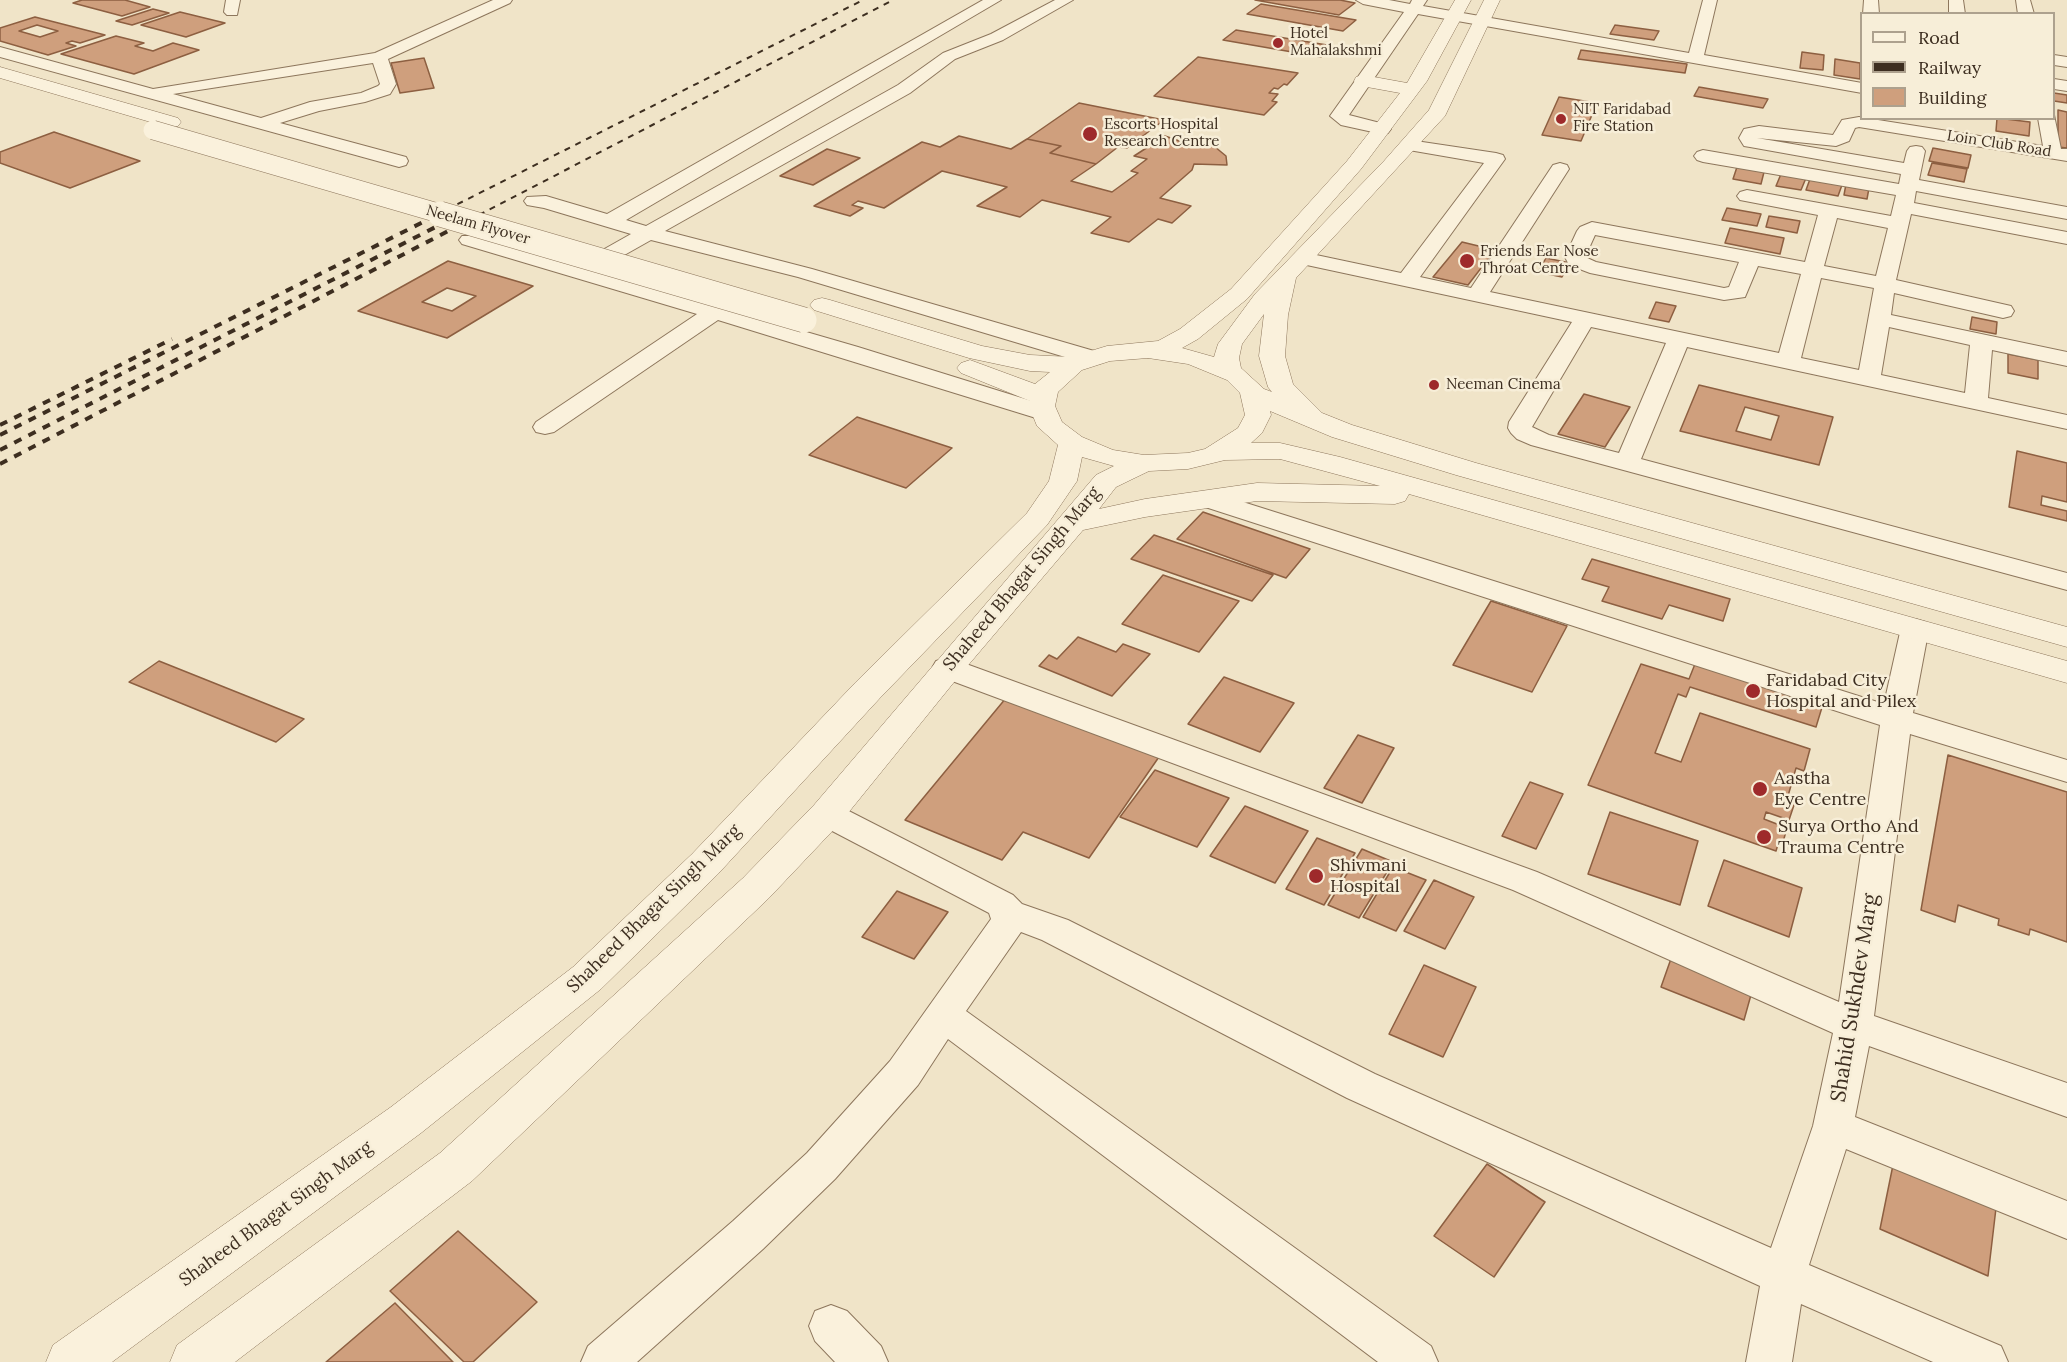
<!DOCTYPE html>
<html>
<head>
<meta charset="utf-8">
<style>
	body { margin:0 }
	#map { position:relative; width:2067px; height:1362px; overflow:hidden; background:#f0e4c8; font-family:Lora,serif }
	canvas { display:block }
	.legend { position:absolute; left:1860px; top:12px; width:195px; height:108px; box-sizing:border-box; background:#f7eed8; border:2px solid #ada18e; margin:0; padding:8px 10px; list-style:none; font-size:18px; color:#3d2e20 }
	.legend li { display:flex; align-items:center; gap:12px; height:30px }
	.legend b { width:30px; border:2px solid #ada18e }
</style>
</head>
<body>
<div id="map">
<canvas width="2067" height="1362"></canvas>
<ul class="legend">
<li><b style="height:8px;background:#faf1dc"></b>Road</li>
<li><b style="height:8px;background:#3d2e20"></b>Railway</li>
<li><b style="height:16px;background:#cf9f7d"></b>Building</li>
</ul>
</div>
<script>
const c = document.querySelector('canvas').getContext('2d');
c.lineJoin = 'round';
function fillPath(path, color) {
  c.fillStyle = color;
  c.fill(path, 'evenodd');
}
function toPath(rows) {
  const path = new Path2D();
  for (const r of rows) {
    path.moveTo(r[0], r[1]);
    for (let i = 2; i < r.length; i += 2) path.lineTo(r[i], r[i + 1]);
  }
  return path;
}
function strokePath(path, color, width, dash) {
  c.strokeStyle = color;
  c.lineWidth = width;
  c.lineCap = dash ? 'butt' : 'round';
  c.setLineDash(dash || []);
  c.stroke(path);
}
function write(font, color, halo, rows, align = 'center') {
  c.font = font + ' Lora,serif';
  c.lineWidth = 5;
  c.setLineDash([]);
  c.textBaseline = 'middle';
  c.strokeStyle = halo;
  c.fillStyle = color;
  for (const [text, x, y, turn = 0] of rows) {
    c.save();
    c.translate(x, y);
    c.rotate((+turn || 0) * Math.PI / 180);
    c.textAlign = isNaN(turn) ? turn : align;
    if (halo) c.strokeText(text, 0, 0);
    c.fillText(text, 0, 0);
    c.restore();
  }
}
const building = toPath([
	[82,0,125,0,150,7,122,16,73,3,82,0],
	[1255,0,1340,0,1355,3,1339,15,1255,0],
	[1261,4,1356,20,1343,31,1247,14,1261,4],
	[153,9,169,13,132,25,116,21,153,9],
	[180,12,225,23,186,37,141,25,180,12],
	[35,17,105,35,80,43,72,41,66,43,76,46,48,55,0,41,0,28,35,17],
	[37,25,58,31,40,37,19,31,37,25],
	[1615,25,1659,31,1654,40,1610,34,1615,25],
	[1236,30,1333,46,1321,57,1223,40,1236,30],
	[116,36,144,43,135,46,153,51,173,43,199,50,134,74,61,54,116,36],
	[1581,50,1687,64,1685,73,1578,59,1581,50],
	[1802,52,1824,55,1823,70,1800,68,1802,52],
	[1198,57,1298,73,1287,85,1284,84,1278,89,1274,88,1269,93,1278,94,1272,101,1277,102,1264,115,1154,96,1198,57],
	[424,58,434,88,400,93,391,63,424,58],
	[1835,59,1860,63,1860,79,1834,75,1835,59],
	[1699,87,1768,99,1763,108,1694,96,1699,87],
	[2054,93,2067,95,2067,103,2054,101,2054,93],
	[1559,97,1597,103,1581,141,1542,135,1559,97],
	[1079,103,1164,120,1127,148,1118,147,1096,164,1050,153,1061,146,1027,139,1079,103],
	[2058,110,2067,112,2067,148,2058,147,2058,110],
	[1997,118,2030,122,2029,136,1996,131,1997,118],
	[54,132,140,161,70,188,0,163,0,152,54,132],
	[959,136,1011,149,1027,139,1061,146,1050,153,1096,164,1071,181,1112,192,1138,173,1131,171,1147,159,1134,156,1165,136,1185,143,1203,137,1226,156,1227,165,1194,164,1192,170,1160,198,1191,206,1172,223,1158,219,1129,242,1091,233,1111,217,1042,200,1020,217,977,206,1007,187,942,171,884,208,858,201,852,205,863,208,850,216,814,206,922,142,940,147,959,136],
	[1933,148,1971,155,1968,168,1929,161,1933,148],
	[827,149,860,158,813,185,780,176,827,149],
	[1932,163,1967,169,1964,182,1928,175,1932,163],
	[1737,167,1764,172,1761,184,1733,179,1737,167],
	[1781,174,1806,178,1801,190,1776,186,1781,174],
	[1810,179,1842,185,1838,196,1806,190,1810,179],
	[1846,184,1869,188,1867,199,1844,195,1846,184],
	[1727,208,1761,214,1757,226,1722,220,1727,208],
	[1769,216,1800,221,1797,233,1766,227,1769,216],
	[1730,228,1784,238,1780,254,1725,243,1730,228],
	[1462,242,1495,250,1468,285,1433,277,1462,242],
	[1546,258,1570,263,1562,277,1538,272,1546,258],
	[448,261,533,286,447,338,358,311,448,261],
	[447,288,476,296,452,311,422,302,447,288],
	[1656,302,1676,306,1669,322,1649,318,1656,302],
	[1972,317,1997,322,1996,334,1970,329,1972,317],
	[2008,354,2038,360,2038,379,2008,373,2008,354],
	[1699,385,1833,417,1819,465,1680,431,1699,385],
	[1745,407,1779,416,1771,440,1736,431,1745,407],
	[1584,394,1630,407,1605,447,1558,434,1584,394],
	[857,417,952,448,906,488,809,455,857,417],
	[2017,451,2067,463,2067,502,2042,496,2041,505,2067,511,2067,521,2009,507,2017,451],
	[1203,512,1310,549,1286,578,1177,539,1203,512],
	[1154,535,1273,575,1252,601,1131,559,1154,535],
	[1592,559,1730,599,1723,621,1669,605,1662,619,1602,601,1609,587,1582,579,1592,559],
	[1163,575,1239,601,1199,652,1122,624,1163,575],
	[1491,601,1567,626,1532,692,1453,665,1491,601],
	[1078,637,1116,652,1123,644,1150,654,1112,696,1039,666,1049,655,1057,659,1078,637],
	[159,661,304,719,276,742,129,682,159,661],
	[1641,664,1689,679,1695,664,1823,704,1816,727,1690,687,1686,697,1678,694,1655,753,1681,762,1700,713,1810,749,1804,771,1796,768,1788,796,1796,799,1789,820,1766,812,1764,819,1787,828,1783,842,1779,841,1776,851,1588,785,1641,664],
	[1224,677,1294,703,1260,752,1188,724,1224,677],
	[1006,698,1161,754,1089,858,1023,832,1002,860,905,820,1006,698],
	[1358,735,1394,748,1362,803,1324,788,1358,735],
	[1948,755,2067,792,2067,942,2030,929,2029,935,1998,925,1999,919,1958,905,1955,922,1921,910,1948,755],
	[1155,770,1229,798,1197,847,1120,817,1155,770],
	[1530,782,1563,794,1536,849,1502,836,1530,782],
	[1245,806,1308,831,1275,883,1210,856,1245,806],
	[1610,812,1698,841,1680,905,1588,874,1610,812],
	[1317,838,1355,853,1324,905,1286,889,1317,838],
	[1362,849,1393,862,1359,918,1328,905,1362,849],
	[1724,860,1802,888,1789,937,1708,906,1724,860],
	[1393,867,1426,880,1396,931,1363,917,1393,867],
	[1434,880,1474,897,1445,949,1404,931,1434,880],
	[897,891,948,912,914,959,862,937,897,891],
	[1673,953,1754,984,1744,1020,1661,987,1673,953],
	[1424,965,1476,987,1443,1057,1389,1034,1424,965],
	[1487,1164,1545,1202,1494,1277,1434,1236,1487,1164],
	[1893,1165,1996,1208,1988,1276,1880,1229,1893,1165],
	[458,1231,537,1302,473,1362,464,1362,390,1291,458,1231],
	[395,1303,453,1362,326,1362,395,1303]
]);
const minor = toPath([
	[226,0,240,0,237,15,227,15,224,12,226,0],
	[493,0,512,0,510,3,388,59,396,84,390,94,365,102,319,111,280,123,406,157,408,161,406,165,399,167,0,57,0,47,153,89,375,53,493,0],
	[373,63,380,84,378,86,361,93,310,102,261,118,173,94,373,63],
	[983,0,1001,0,626,220,646,226,898,85,943,53,991,34,1055,0,1073,0,1003,40,955,59,910,93,665,231,812,269,1101,353,1104,358,1101,363,1093,365,1085,363,798,277,651,240,596,271,858,347,1054,408,1057,413,1054,418,1045,420,1036,418,718,320,554,432,545,434,536,432,533,427,536,422,697,314,462,244,459,240,462,236,476,236,576,265,631,234,544,208,527,205,524,201,527,197,546,196,607,214,983,0],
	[1356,0,1389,0,1410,4,1412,0,1427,0,1423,6,1689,53,1703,0,1717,0,1704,55,1862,83,1862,93,1418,14,1349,115,1388,125,1391,129,1388,133,1382,134,1341,125,1330,116,1404,12,1363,4,1356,0],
	[1864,0,1878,0,1879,14,1863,14,1864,0],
	[1949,0,1963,0,1965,14,1949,14,1949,0],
	[2016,0,2030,0,2034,14,2018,14,2016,0],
	[2054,55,2067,57,2067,67,2054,65,2054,55],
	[2054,79,2067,81,2067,91,2054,89,2054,79],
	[2054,115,2061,149,2067,149,2067,161,1859,127,1855,128,1849,141,1836,146,1757,138,1904,163,1907,151,1910,147,1916,146,1922,147,1925,151,1919,180,2067,207,2067,219,1916,191,1914,203,2067,232,2067,244,1911,214,1896,280,2011,306,2014,311,2011,316,2003,318,1894,293,1891,315,2067,352,2067,366,1992,350,1988,398,2067,415,2067,429,1687,347,1641,459,2067,573,2067,590,1531,445,1517,439,1511,433,1508,428,1509,422,1572,322,1302,264,1295,262,1292,258,1295,254,1302,252,1401,273,1484,163,1403,149,1400,145,1403,141,1409,140,1496,153,1503,155,1505,159,1420,277,1471,288,1553,165,1560,163,1567,165,1569,169,1490,292,1779,353,1801,274,1758,266,1745,297,1724,300,1590,273,1569,265,1565,257,1577,231,1580,227,1592,222,1805,262,1818,215,1740,200,1737,196,1740,192,1747,190,1891,216,1896,195,1703,162,1697,160,1694,156,1697,152,1703,150,1899,184,1901,174,1750,147,1744,146,1739,138,1744,129,1759,126,1833,135,1842,120,1859,117,2043,146,2038,118,2054,118,2054,115],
	[1837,218,1888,228,1876,276,1824,266,1837,218],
	[1595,235,1739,262,1729,287,1724,288,1596,262,1585,257,1595,235],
	[1821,278,1874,288,1859,370,1801,358,1821,278],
	[1591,327,1666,343,1619,453,1549,435,1532,427,1591,327],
	[1889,327,1970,345,1965,393,1881,375,1889,327],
	[1208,491,1884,704,1901,628,1905,622,1915,619,1925,622,1929,628,1913,713,2067,760,2067,782,1910,734,1874,1016,2067,1083,2067,1117,1869,1046,1855,1117,2067,1201,2067,1239,1846,1149,1809,1265,2001,1346,2008,1362,1933,1362,1801,1304,1792,1362,1746,1362,1760,1286,1347,1098,1042,940,1021,932,966,1011,1431,1346,1438,1362,1378,1362,948,1039,918,1085,835,1179,763,1249,637,1362,581,1362,588,1346,733,1221,807,1153,890,1061,991,919,989,913,815,822,811,814,815,806,827,802,839,806,1013,895,1022,904,1068,920,1375,1074,1771,1248,1813,1126,1833,1033,1513,890,936,675,932,668,936,661,947,658,958,661,1537,872,1839,1002,1880,725,1199,505,1195,499,1199,493,1208,491],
	[831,1305,847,1311,881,1346,888,1362,835,1362,815,1341,809,1326,815,1311,831,1305]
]);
const tertiary = toPath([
	[1455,0,1471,0,1427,81,1361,169,1247,299,1198,339,1182,348,1214,357,1218,344,1255,294,1384,161,1429,110,1484,0,1500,0,1445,116,1296,278,1288,315,1285,356,1293,384,1322,413,1352,425,1476,463,2067,627,2067,647,1456,475,1332,437,1270,411,1271,415,1262,433,1251,443,1280,443,1340,457,2067,661,2067,683,1409,494,1405,501,1395,504,1257,501,1145,517,1083,530,959,676,840,823,769,898,472,1181,235,1362,170,1362,177,1345,440,1153,743,878,814,805,1096,475,1114,466,1082,457,1077,481,1047,525,880,698,718,874,601,989,421,1133,112,1362,46,1362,53,1345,391,1107,573,967,692,854,856,682,1027,513,1049,481,1058,445,1037,426,1029,406,1030,401,961,373,957,368,961,363,970,360,1035,384,1050,372,1030,371,969,358,814,310,810,305,814,300,822,298,830,300,982,346,1030,355,1071,357,1107,346,1158,341,1180,329,1231,289,1347,161,1400,93,1356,85,1354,81,1356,77,1363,75,1407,83,1455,0],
	[1264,314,1259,356,1268,387,1272,392,1264,389,1241,368,1239,358,1242,344,1264,314],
	[1148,358,1188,364,1227,380,1240,393,1245,415,1238,428,1205,449,1188,453,1144,455,1113,450,1082,437,1062,422,1055,406,1058,392,1082,370,1110,361,1148,358],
	[1280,459,1380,486,1257,483,1145,499,1099,509,1116,487,1149,471,1188,469,1225,460,1280,459],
	[0,67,178,118,181,122,178,126,171,128,0,78,0,67]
]);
const railFar1 = toPath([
	[436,215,863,0],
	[458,215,465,212],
	[479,215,893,0]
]);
const rail = toPath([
	[0,425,172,339],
	[0,435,439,214],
	[0,450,461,214],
	[0,464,481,214]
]);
const tertiaryBridgeFar1 = toPath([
	[153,130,445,215]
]);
const tertiaryBridge = toPath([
	[440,214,804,320]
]);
const markers = [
	[1278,43,6,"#9e2a2b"],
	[1561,119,6,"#9e2a2b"],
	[1090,134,8,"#9e2a2b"],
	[1467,261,8,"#9e2a2b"],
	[1434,385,6,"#9e2a2b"],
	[1753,691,8,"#9e2a2b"],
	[1760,789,8,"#9e2a2b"],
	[1764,837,8,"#9e2a2b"],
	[1316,876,8,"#9e2a2b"]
];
const farPoinames = [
	["Hotel",1290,34],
	["Mahalakshmi",1290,51],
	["NIT Faridabad",1573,110],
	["Fire Station",1573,127],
	["Escorts Hospital",1104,125],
	["Research Centre",1104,142],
	["Friends Ear Nose",1480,252],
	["Throat Centre",1480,269],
	["Neeman Cinema",1446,385]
];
const farStreetnames = [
	["Loin Club Road",1999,144,9],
	["Neelam Flyover",478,225,16]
];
const streetNames = [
	["Shaheed Bhagat Singh Marg",1022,579,-50],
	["Shaheed Bhagat Singh Marg",654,909,-44],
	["Shaheed Bhagat Singh Marg",276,1214,-36]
];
const poiNames = [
	["Faridabad City",1766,681],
	["Hospital and Pilex",1766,702],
	["Aastha",1774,779],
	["Eye Centre",1774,800],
	["Surya Ortho And",1778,827],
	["Trauma Centre",1778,848],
	["Shivmani",1330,866],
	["Hospital",1330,887]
];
const nearStreetnames = [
	["Shahid Sukhdev Marg",1855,998,-81]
];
fillPath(building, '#cf9f7d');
strokePath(building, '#8d5f41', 1.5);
strokePath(minor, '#8d765c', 2);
strokePath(tertiary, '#8d765c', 1);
fillPath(minor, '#faf1dc');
fillPath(tertiary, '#faf1dc');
strokePath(railFar1, '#3d2e20', 2, [6, 6]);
strokePath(rail, '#3d2e20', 4, [8, 8]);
strokePath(tertiaryBridgeFar1, '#8d765c', 20, []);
strokePath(tertiaryBridge, '#8d765c', 26, []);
strokePath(tertiaryBridgeFar1, '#faf1dc', 19);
strokePath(tertiaryBridge, '#faf1dc', 25);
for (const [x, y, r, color] of markers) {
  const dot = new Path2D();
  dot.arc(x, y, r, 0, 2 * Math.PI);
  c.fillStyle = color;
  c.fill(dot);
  strokePath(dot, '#f7eed8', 2);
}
write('15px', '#3d2e20', '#f7eed8', farPoinames, 'left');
write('15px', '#3d2e20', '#f7eed8', farStreetnames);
write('18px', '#3d2e20', '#f7eed8', streetNames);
write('18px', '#3d2e20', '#f7eed8', poiNames, 'left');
write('21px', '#3d2e20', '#f7eed8', nearStreetnames);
</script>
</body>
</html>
